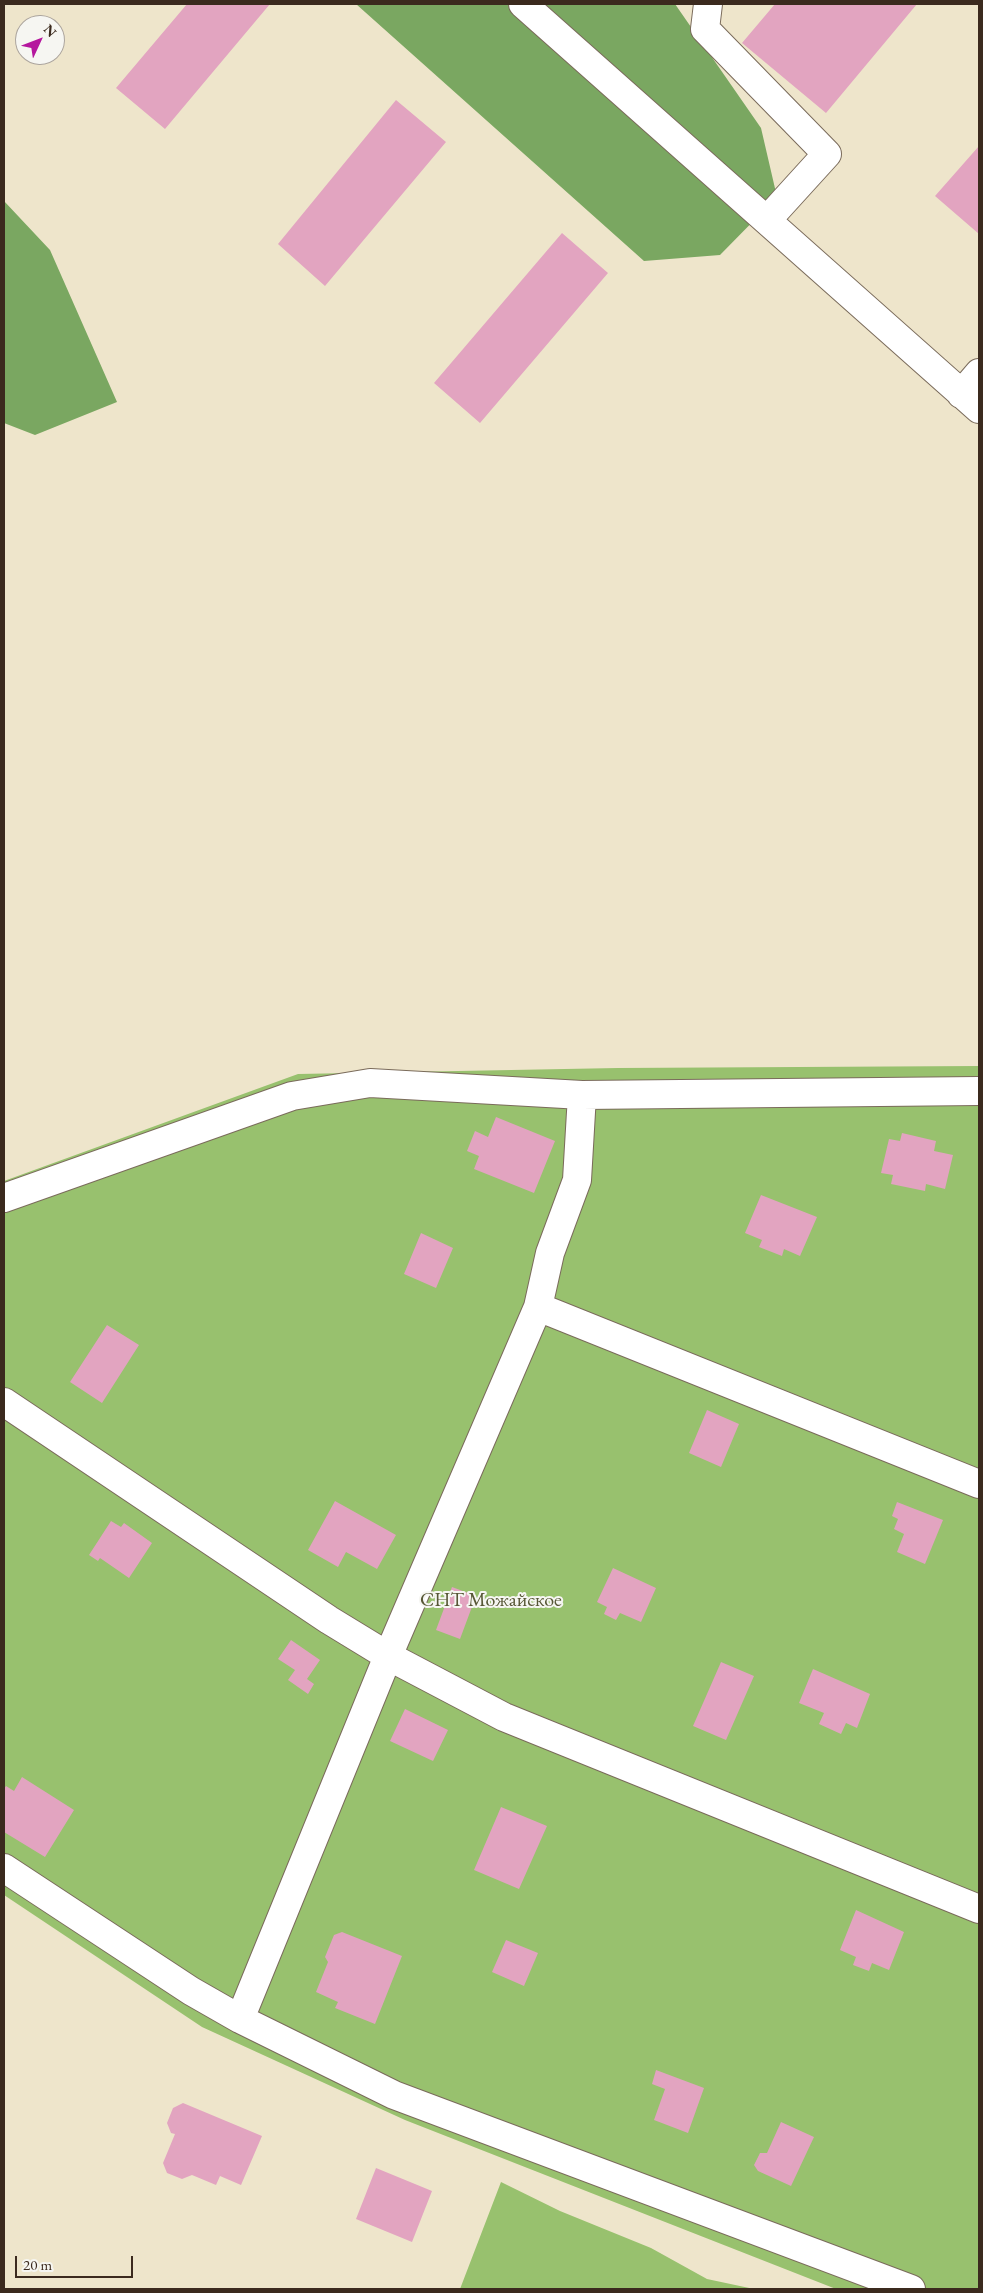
<!DOCTYPE html>
<html>
<head>
<meta charset="utf-8">
<style>
	body { margin:0 }
	#map { position:relative; width:983px; height:2293px; overflow:hidden; background:#eee5cb; font-family:"EB Garamond",serif }
	canvas { display:block }
	.frame { position:absolute; inset:0; border:5px solid #3b2a1e; pointer-events:none }
	.north { position:absolute; left:15px; top:15px; width:50px; height:50px; box-sizing:border-box; background:#f6f6f2; border:1px solid #aba49d; border-radius:50%; rotate:47deg; font-size:14px; font-weight:700; line-height:20px; text-align:center; color:#3b2a1e }
	.north::after { content:''; display:block; margin:auto; width:18px; height:22px; background:#b5179e; clip-path:polygon(50% 0,100% 100%,50% 72%,0 100%) }
	.scale { position:absolute; left:15px; top:2256px; width:118px; height:22px; box-sizing:border-box; border:2px solid #3b2a1e; border-top:0; padding-left:6px; font-size:15px; line-height:18px; white-space:nowrap; color:#3b2a1e; -webkit-text-stroke:4px #f6f6f2; paint-order:stroke }
</style>
</head>
<body>
<div id="map">
<canvas width="983" height="2293"></canvas>
<div class="frame"></div>
<div class="north">N</div>
<div class="scale">20 m</div>
</div>
<script>
const c = document.querySelector('canvas').getContext('2d');
c.lineJoin = 'round';
function fillPath(path, color) {
  c.fillStyle = color;
  c.fill(path, 'evenodd');
}
function toPath(rows) {
  const path = new Path2D();
  for (const r of rows) {
    path.moveTo(r[0], r[1]);
    for (let i = 2; i < r.length; i += 2) path.lineTo(r[i], r[i + 1]);
  }
  return path;
}
function strokePath(path, color, width, dash) {
  c.strokeStyle = color;
  c.lineWidth = width;
  c.lineCap = dash ? 'butt' : 'round';
  c.setLineDash(dash || []);
  c.stroke(path);
}
function write(font, color, halo, rows, align = 'center') {
  c.font = font + ' "EB Garamond",serif';
  c.lineWidth = 4;
  c.setLineDash([]);
  c.textBaseline = 'middle';
  c.strokeStyle = halo;
  c.fillStyle = color;
  for (const [text, x, y, turn = 0] of rows) {
    c.save();
    c.translate(x, y);
    c.rotate((+turn || 0) * Math.PI / 180);
    c.textAlign = isNaN(turn) ? turn : align;
    if (halo) c.strokeText(text, 0, 0);
    c.fillText(text, 0, 0);
    c.restore();
  }
}
const green = toPath([
	[979,1066,979,2289,836,2289,405,2120,202,2027,4,1895,4,1181,298,1074,618,1068],
	[501,2182,560,2211,651,2248,707,2279,754,2289,460,2289]
]);
const forest = toPath([
	[356,4,675,4,761,128,777,197,720,255,644,261],
	[4,201,50,250,117,402,35,435,4,423]
]);
const building = toPath([
	[187,4,270,4,165,129,116,88],
	[775,4,917,4,826,113,742,43],
	[396,100,446,142,325,286,278,244],
	[979,146,979,234,935,196],
	[562,233,608,273,480,423,434,383],
	[496,1117,555,1141,534,1193,474,1169,479,1156,467,1151,475,1131,488,1137],
	[902,1133,936,1141,934,1151,953,1155,945,1189,926,1184,925,1191,891,1184,893,1175,881,1173,889,1139,900,1141],
	[761,1195,817,1217,800,1256,784,1249,782,1256,759,1247,762,1240,745,1233],
	[421,1233,453,1248,436,1288,404,1274],
	[107,1325,139,1345,102,1403,70,1382],
	[707,1410,739,1424,721,1467,689,1453],
	[335,1501,396,1535,377,1569,346,1552,338,1567,308,1550],
	[897,1502,943,1520,925,1564,897,1552,904,1534,894,1529,898,1519,892,1516],
	[111,1521,121,1527,124,1523,152,1543,129,1578,100,1558,98,1561,89,1555],
	[613,1568,656,1588,641,1622,620,1613,616,1620,604,1614,607,1607,597,1602],
	[452,1587,476,1596,460,1639,436,1630],
	[291,1640,320,1660,307,1679,314,1684,308,1694,288,1680,295,1670,278,1659],
	[721,1662,754,1676,726,1740,693,1726],
	[813,1669,870,1694,857,1728,846,1723,841,1734,819,1724,824,1713,799,1703],
	[405,1709,448,1730,433,1761,390,1741],
	[22,1777,74,1810,45,1857,4,1832,4,1789,6,1786,14,1791],
	[501,1807,547,1826,519,1889,474,1870],
	[856,1910,904,1932,889,1970,872,1963,869,1971,853,1965,856,1957,840,1950],
	[342,1932,402,1956,375,2024,335,2008,338,2002,316,1992,328,1962,325,1957,334,1935],
	[506,1940,538,1953,524,1986,492,1972],
	[656,2070,704,2088,688,2133,654,2120,665,2089,652,2084],
	[183,2103,262,2136,241,2185,220,2176,216,2185,192,2175,182,2179,167,2173,163,2163,175,2134,171,2133,167,2123,173,2108],
	[781,2122,814,2137,791,2186,758,2171,754,2165,760,2153,767,2153],
	[376,2168,432,2191,412,2242,356,2219]
]);
const minor = toPath([
	[523,4,979,409],
	[708,4,705,29,827,154,767,220],
	[961,394,979,373],
	[4,1198,292,1096,370,1083,582,1095,979,1091],
	[538,1307,979,1484],
	[4,1402,329,1620,388,1656,504,1717,979,1909],
	[4,1868,191,1991,240,2019,394,2095,911,2289],
	[240,2019,388,1656,538,1307,550,1253,577,1180,582,1095]
]);
const parkNames = [
	["СНТ Можайское",491,1601]
];
fillPath(green, '#98c16e');
fillPath(forest, '#7aa761');
fillPath(building, '#e2a4c0');
strokePath(minor, '#7a6b5b', 30);
strokePath(minor, '#fff', 28);
write('20px', '#575736', '#f6f6f2', parkNames);
</script>
</body>
</html>
